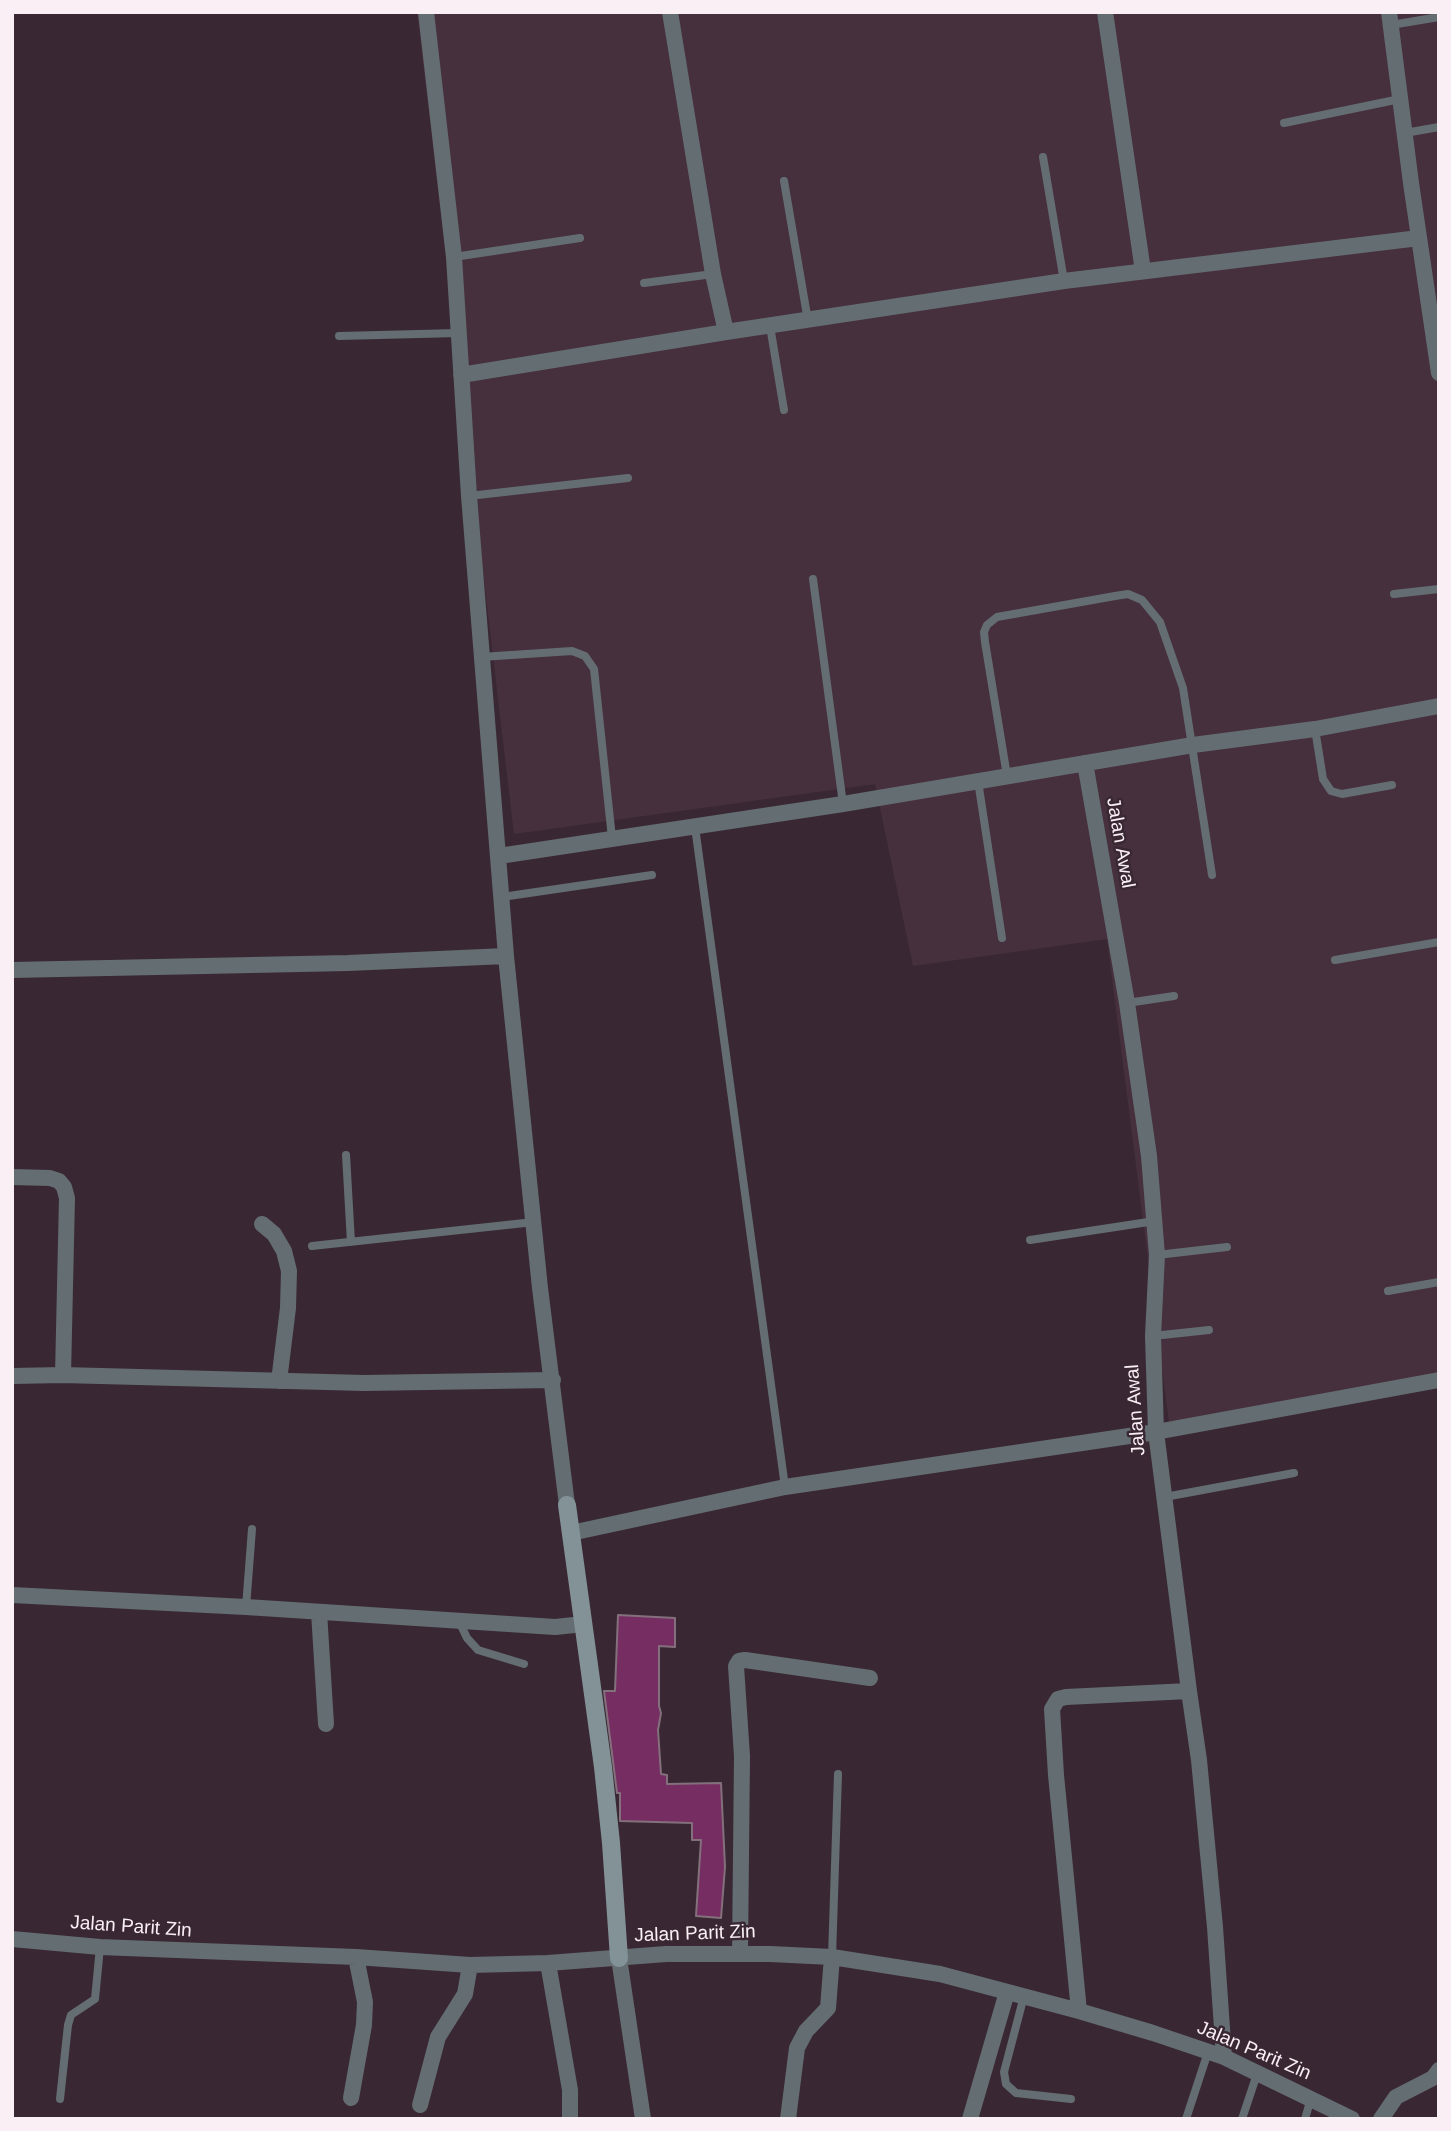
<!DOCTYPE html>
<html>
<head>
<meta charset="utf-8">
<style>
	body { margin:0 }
	#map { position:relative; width:1451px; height:2131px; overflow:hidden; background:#392833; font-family:Arial,sans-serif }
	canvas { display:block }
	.frame { position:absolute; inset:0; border:14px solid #faeff5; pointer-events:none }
</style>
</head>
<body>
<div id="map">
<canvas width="1451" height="2131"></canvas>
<div class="frame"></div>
</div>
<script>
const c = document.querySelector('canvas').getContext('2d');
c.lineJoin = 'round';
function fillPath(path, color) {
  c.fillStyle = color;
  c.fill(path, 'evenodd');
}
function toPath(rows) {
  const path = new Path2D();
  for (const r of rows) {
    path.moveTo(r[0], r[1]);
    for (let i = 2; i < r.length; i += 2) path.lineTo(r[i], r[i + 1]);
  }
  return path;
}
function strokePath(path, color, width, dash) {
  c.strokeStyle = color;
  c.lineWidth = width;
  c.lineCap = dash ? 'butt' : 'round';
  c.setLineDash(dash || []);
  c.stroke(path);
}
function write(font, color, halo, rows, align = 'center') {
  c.font = font + ' Arial,sans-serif';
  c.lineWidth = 5;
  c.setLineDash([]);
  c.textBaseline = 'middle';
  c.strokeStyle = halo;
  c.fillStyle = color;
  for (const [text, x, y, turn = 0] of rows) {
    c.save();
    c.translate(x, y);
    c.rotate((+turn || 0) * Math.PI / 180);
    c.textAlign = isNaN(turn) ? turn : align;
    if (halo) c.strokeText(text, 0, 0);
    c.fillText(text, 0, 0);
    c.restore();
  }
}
const built = toPath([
	[417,12,1439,12,1439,1377,1170,1430,1107,939,913,966,875,784,514,834]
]);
const building = toPath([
	[618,1615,675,1618,675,1647,659,1646,659,1706,661,1713,658,1730,661,1774,667,1775,667,1784,721,1783,725,1867,721,1918,696,1916,701,1840,692,1840,692,1823,620,1821,620,1793,617,1793,604,1691,615,1691,618,1615]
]);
const lane = toPath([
	[1391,25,1439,17],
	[1284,123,1400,99],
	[1405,133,1439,127],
	[1043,157,1064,281],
	[784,181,808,321],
	[454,257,580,238],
	[644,283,713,274],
	[770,326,784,410],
	[339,336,458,333],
	[469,496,628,478],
	[813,579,843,804],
	[1394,594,1439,589],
	[481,657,572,651,585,656,594,669,612,838],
	[1315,729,1323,779,1331,791,1342,794,1392,785],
	[1007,776,985,642,984,632,987,625,997,617,1115,596,1128,594,1142,600,1160,622,1183,688,1212,875],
	[978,781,1002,938],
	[695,827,785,1487],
	[502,897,652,875],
	[1335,960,1439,942],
	[1127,1003,1174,996],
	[346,1155,351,1242],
	[1030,1240,1155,1221],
	[312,1246,534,1222],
	[1157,1255,1227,1247],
	[1388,1291,1439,1282],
	[1153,1336,1209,1330],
	[1165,1497,1294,1473],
	[246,1607,252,1529],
	[459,1621,467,1638,478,1650,524,1664],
	[832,1957,838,1774],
	[1024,1996,1004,2072,1006,2084,1016,2093,1071,2099],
	[60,2099,68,2025,71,2015,95,1999,100,1947],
	[1186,2119,1208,2052],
	[1242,2119,1257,2074],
	[1305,2119,1311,2098]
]);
const street = toPath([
	[426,12,454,257,469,496,506,956,540,1288,567,1505],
	[670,12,713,274,726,332],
	[1105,12,1143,271],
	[1389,12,1411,183,1439,373],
	[461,375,726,332,1064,281,1419,238],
	[1085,763,1127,1003,1149,1156,1157,1255,1153,1336,1156,1432,1189,1691,1199,1760,1215,1927,1224,2057],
	[499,856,843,804,1193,745,1315,729,1439,706],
	[12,970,348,963,506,956],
	[12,1177,50,1178,59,1181,64,1187,67,1198,63,1375],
	[262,1224,274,1234,284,1251,289,1271,288,1308,279,1381],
	[12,1376,63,1375,364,1383,553,1380],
	[571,1533,785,1487,1156,1432,1439,1380],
	[12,1595,246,1607,555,1627,584,1624],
	[319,1612,326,1724],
	[12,1939,100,1947,356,1957,470,1965,548,1963,666,1954,770,1954,832,1957,940,1974,1079,2011,1153,2033,1224,2057,1352,2119],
	[740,1954,742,1756,736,1666,739,1661,745,1660,870,1678],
	[619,1958,643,2119],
	[548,1963,570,2090,570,2119],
	[1079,2011,1056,1775,1052,1709,1058,1699,1066,1697,1189,1691],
	[351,2098,364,2025,365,2002,356,1957],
	[420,2105,438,2037,465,1994,470,1965],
	[788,2119,797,2048,806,2031,828,2008,832,1957],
	[970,2119,1007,1992],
	[1381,2119,1396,2097,1433,2078,1439,2070]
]);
const secondary = toPath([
	[567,1505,603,1767,611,1843,619,1958]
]);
const streetNames = [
	["Jalan Awal",1120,843,80],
	["Jalan Awal",1136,1410,-94],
	["Jalan Parit Zin",131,1927,4],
	["Jalan Parit Zin",695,1934,-2],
	["Jalan Parit Zin",1254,2051,23]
];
fillPath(built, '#46303e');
fillPath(building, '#762d61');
strokePath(building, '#83707c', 2);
strokePath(lane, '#646e72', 8);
strokePath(street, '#646e72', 16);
strokePath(secondary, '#829297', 18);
write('19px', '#faeff5', '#392833', streetNames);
</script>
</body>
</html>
